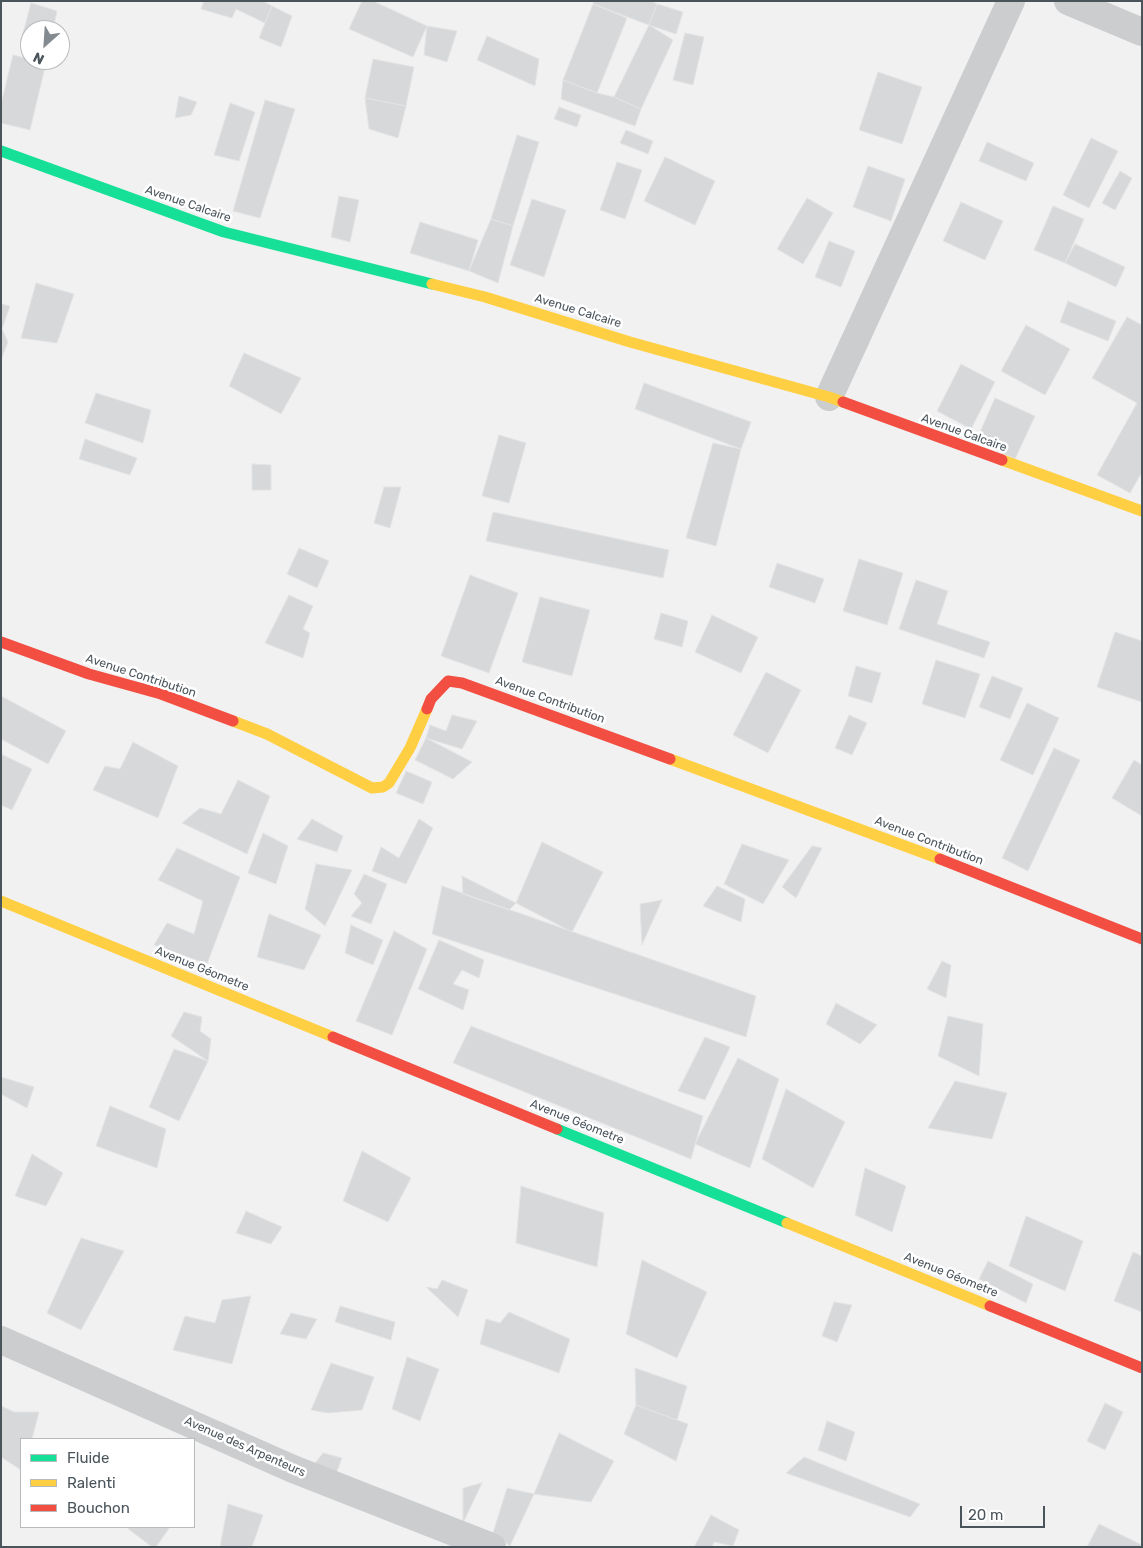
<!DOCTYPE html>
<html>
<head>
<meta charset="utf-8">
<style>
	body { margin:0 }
	#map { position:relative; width:1143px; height:1548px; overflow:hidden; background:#f1f1f1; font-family:Rubik,sans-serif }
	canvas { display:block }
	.frame { position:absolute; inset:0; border:2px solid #4a545b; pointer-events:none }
	.legend { position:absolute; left:20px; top:1438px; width:175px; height:90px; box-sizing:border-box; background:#fff; border:1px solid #b7bbbd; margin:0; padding:6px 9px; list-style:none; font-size:15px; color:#4a545b }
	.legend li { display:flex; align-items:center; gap:10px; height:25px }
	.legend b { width:25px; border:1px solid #b7bbbd }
	.north { position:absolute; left:20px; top:20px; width:50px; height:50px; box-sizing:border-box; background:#fff; border:1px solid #b7bbbd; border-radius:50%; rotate:206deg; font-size:14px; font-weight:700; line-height:20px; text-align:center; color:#4a545b }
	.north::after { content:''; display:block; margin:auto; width:18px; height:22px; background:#848b90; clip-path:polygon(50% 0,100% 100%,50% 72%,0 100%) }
	.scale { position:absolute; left:960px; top:1506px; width:85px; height:22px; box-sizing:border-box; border:2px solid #4a545b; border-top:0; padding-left:6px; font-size:15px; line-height:18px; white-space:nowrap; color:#4a545b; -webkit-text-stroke:4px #fff; paint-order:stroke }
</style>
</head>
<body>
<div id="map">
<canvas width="1143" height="1548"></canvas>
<div class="frame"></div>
<ul class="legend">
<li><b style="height:6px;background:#16e098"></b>Fluide</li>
<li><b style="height:6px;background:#ffcf43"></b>Ralenti</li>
<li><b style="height:6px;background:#f24e42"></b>Bouchon</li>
</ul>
<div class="north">N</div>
<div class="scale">20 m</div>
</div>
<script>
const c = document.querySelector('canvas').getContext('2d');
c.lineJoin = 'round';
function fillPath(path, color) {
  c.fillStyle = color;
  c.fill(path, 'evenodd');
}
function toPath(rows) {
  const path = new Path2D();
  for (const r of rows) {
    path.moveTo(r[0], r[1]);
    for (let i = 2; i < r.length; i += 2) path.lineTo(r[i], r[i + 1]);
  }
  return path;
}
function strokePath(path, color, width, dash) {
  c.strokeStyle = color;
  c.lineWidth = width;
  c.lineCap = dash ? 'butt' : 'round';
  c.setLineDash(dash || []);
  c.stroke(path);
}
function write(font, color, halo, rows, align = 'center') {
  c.font = font + ' Rubik,sans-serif';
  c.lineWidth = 5;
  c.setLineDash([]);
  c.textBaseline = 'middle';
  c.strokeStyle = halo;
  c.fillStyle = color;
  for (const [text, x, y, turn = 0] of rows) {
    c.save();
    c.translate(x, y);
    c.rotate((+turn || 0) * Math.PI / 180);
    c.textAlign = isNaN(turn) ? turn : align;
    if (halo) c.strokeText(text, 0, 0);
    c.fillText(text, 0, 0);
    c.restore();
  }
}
const building = toPath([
	[204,1,263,1,272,6,265,23,236,9,232,18,201,9,204,1],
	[362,1,373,1,427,26,413,57,349,29,362,1],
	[594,1,651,1,657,4,649,25,593,4,594,1],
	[31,3,57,11,53,30,30,30,30,46,21,41,31,3],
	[593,4,627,18,597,93,563,80,593,4],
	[657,4,683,12,676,34,649,25,657,4],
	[272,6,292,16,281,47,259,38,272,6],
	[649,25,673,40,641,109,614,97,649,25],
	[427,26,457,31,447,62,424,55,427,26],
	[685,33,704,37,693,85,673,80,685,33],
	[487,36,539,59,535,86,477,60,487,36],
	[13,55,46,63,30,130,1,123,1,104,13,55],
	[373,59,414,67,406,106,365,98,373,59],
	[878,72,922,87,902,144,859,130,878,72],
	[563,80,597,93,614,97,641,109,635,126,561,99,563,80],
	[179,96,197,102,191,115,175,118,179,96],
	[365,98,406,106,398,138,369,129,365,98],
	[265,100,295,109,260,218,233,211,265,100],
	[230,103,255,112,239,161,214,155,230,103],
	[559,107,581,115,577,127,554,119,559,107],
	[626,130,653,141,648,154,620,143,626,130],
	[517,135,539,142,513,226,491,219,517,135],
	[1091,138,1118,151,1089,208,1063,195,1091,138],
	[987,142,1034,163,1026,181,979,161,987,142],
	[665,157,715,181,695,225,644,201,665,157],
	[617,162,642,170,625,219,600,210,617,162],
	[868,166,905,179,891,221,853,207,868,166],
	[1120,171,1132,178,1115,210,1102,203,1120,171],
	[339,196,359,200,350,242,331,237,339,196],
	[807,198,833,213,803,264,777,249,807,198],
	[532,199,566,210,544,277,510,265,532,199],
	[961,202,1003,221,985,260,943,241,961,202],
	[1053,206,1084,219,1065,263,1034,250,1053,206],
	[491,219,513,226,498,283,469,271,491,219],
	[420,222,478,240,469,271,410,253,420,222],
	[829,241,855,251,841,287,815,277,829,241],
	[1075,244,1125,267,1116,287,1065,263,1075,244],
	[36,283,74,294,57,343,21,338,36,283],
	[1068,301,1116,321,1108,341,1060,322,1068,301],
	[1,304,10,306,2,329,8,342,1,360,1,304],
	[1127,317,1142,325,1142,472,1130,493,1097,475,1137,403,1092,378,1127,317],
	[1026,325,1070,349,1045,395,1001,371,1026,325],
	[244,353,301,378,281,414,229,386,244,353],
	[961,364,995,382,971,429,937,411,961,364],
	[644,383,751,422,741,449,635,409,644,383],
	[96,393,151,410,143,443,85,423,96,393],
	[995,398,1035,416,1015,459,976,441,995,398],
	[499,435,526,443,509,503,482,496,499,435],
	[85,439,137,458,130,475,79,459,85,439],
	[713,443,741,449,716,546,686,538,713,443],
	[252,464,271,465,271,490,252,490,252,464],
	[384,487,401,487,390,528,374,523,384,487],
	[493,512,669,550,663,578,486,541,493,512],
	[299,548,329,561,317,588,287,574,299,548],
	[859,559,903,573,887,625,843,611,859,559],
	[777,563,824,579,815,603,769,587,777,563],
	[470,575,518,593,489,673,441,656,470,575],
	[916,580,948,591,937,624,990,642,984,658,899,629,916,580],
	[289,595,313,606,303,629,310,633,303,658,265,643,289,595],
	[540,597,590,610,572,676,522,662,540,597],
	[661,613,688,621,682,647,654,639,661,613],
	[712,615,758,637,741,673,695,652,712,615],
	[1115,632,1142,641,1142,702,1097,687,1115,632],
	[936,660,980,674,965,718,922,704,936,660],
	[856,666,881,673,872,703,848,696,856,666],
	[766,672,801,690,768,753,733,735,766,672],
	[992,676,1023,688,1010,719,979,707,992,676],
	[1,696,66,731,48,764,1,739,1,696],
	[1027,703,1059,718,1033,775,1000,760,1027,703],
	[452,715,477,721,462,749,426,738,430,725,446,731,452,715],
	[849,715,867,723,852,755,835,748,849,715],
	[426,738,472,762,453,779,415,760,426,738],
	[133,742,178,766,158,818,93,790,105,766,120,769,133,742],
	[1054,748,1080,760,1028,871,1002,858,1054,748],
	[1,754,32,769,12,810,1,805,1,754],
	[1134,760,1142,765,1142,816,1112,798,1134,760],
	[406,771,432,782,423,804,396,793,406,771],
	[238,780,270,796,247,854,182,823,200,808,221,814,238,780],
	[312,819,343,836,337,852,297,839,312,819],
	[419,819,433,828,406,884,372,871,381,847,399,858,419,819],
	[263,833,288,846,276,884,248,873,263,833],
	[542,842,603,872,572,932,516,903,542,842],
	[742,844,789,860,763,904,724,884,742,844],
	[812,846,822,848,796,898,782,887,812,846],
	[177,848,240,877,207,964,154,945,167,923,194,934,203,901,158,880,177,848],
	[316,864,352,870,325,926,305,909,316,864],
	[364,874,387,884,371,924,351,916,362,903,354,894,364,874],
	[462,876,516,903,509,910,463,894,462,876],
	[442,886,756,996,746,1037,432,934,442,886],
	[717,886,745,899,741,922,703,906,717,886],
	[662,900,642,945,640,904,662,900],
	[269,914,321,935,304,970,257,957,269,914],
	[351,925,383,940,373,965,345,953,351,925],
	[394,931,427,949,392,1035,356,1021,394,931],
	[439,940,484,960,479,978,462,970,453,984,469,990,463,1010,418,989,439,940],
	[942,961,951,965,946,998,927,989,942,961],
	[836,1003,877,1025,860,1044,826,1024,836,1003],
	[184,1012,202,1017,200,1031,211,1039,208,1061,171,1036,184,1012],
	[948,1016,983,1024,979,1076,938,1056,948,1016],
	[471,1026,703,1116,691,1159,453,1063,471,1026],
	[705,1037,730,1047,705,1100,678,1091,705,1037],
	[174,1049,208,1061,179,1121,149,1107,174,1049],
	[738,1058,779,1079,750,1168,695,1144,738,1058],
	[1,1077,34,1087,27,1108,1,1094,1,1077],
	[955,1081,1007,1093,992,1139,928,1128,955,1081],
	[786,1089,845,1122,813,1188,762,1159,786,1089],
	[110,1106,166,1129,157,1168,96,1146,110,1106],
	[362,1151,411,1178,388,1222,343,1201,362,1151],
	[32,1154,63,1173,46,1206,15,1196,32,1154],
	[865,1168,906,1186,892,1232,855,1215,865,1168],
	[521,1186,604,1213,597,1267,516,1243,521,1186],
	[246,1211,282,1227,271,1244,236,1233,246,1211],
	[1026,1216,1083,1241,1065,1291,1009,1266,1026,1216],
	[81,1238,124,1251,81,1330,47,1313,81,1238],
	[1133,1252,1142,1256,1142,1312,1114,1301,1133,1252],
	[642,1260,707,1292,677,1358,626,1334,642,1260],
	[988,1261,1033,1284,1026,1303,979,1279,988,1261],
	[442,1280,468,1290,458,1317,426,1287,437,1289,442,1280],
	[251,1296,232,1364,173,1350,185,1316,215,1323,222,1300,251,1296],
	[834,1302,852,1305,837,1342,822,1336,834,1302],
	[340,1306,395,1322,391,1340,335,1322,340,1306],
	[509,1312,570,1339,559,1373,480,1344,486,1319,500,1323,509,1312],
	[291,1313,317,1319,306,1339,280,1334,291,1313],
	[407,1357,439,1369,420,1421,392,1409,407,1357],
	[331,1363,374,1377,362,1410,328,1413,311,1410,331,1363],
	[635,1368,687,1386,677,1420,636,1405,635,1368],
	[1105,1403,1123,1412,1105,1450,1087,1441,1105,1403],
	[636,1405,688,1424,676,1461,624,1434,636,1405],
	[1,1406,14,1412,39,1412,32,1439,21,1439,21,1470,1,1457,1,1406],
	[827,1421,855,1432,846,1461,818,1450,827,1421],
	[559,1433,614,1461,591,1502,534,1494,559,1433],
	[323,1453,342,1458,335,1477,312,1467,323,1453],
	[804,1457,920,1504,910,1517,786,1473,804,1457],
	[482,1483,463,1523,463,1488,482,1483],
	[507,1488,534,1494,510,1546,493,1533,507,1488],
	[228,1504,263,1515,252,1547,220,1547,228,1504],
	[711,1515,739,1530,733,1546,714,1542,712,1547,694,1547,711,1515],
	[1099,1524,1142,1545,1142,1547,1087,1547,1099,1524],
	[126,1527,170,1527,156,1547,152,1547,126,1527]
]);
const street = toPath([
	[1068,1,1142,32],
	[829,397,1011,1],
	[1,1340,293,1469,492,1547]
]);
const fast = toPath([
	[1,151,224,232,432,284],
	[557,1129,787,1223]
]);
const slow = toPath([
	[432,284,485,297,630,342,829,397,843,402],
	[1002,460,1142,511],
	[233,721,267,734,372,788,383,787,389,783,410,748,427,709],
	[670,759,940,859],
	[1,901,333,1037],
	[787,1223,990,1306]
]);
const jam = toPath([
	[843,402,1002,460],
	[1,642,89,674,161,694,233,721],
	[427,709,431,699,448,681,462,683,670,759],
	[940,859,1142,939],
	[333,1037,557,1129],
	[990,1306,1142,1368]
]);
const streetNames = [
	["Avenue Calcaire",188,204,19],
	["Avenue Calcaire",578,311,17],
	["Avenue Calcaire",964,433,20],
	["Avenue Contribution",141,676,18],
	["Avenue Contribution",550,700,20],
	["Avenue Contribution",929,841,21],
	["Avenue Géometre",202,969,22],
	["Avenue Géometre",577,1122,22],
	["Avenue Géometre",951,1275,22],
	["Avenue des Arpenteurs",245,1447,24]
];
fillPath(building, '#d7d8da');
strokePath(building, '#e3e3e4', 1);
strokePath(street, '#cbcdcf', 28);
strokePath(fast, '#16e098', 11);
strokePath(slow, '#ffcf43', 11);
strokePath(jam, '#f24e42', 11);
write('12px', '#4a545b', '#fff', streetNames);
</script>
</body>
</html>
